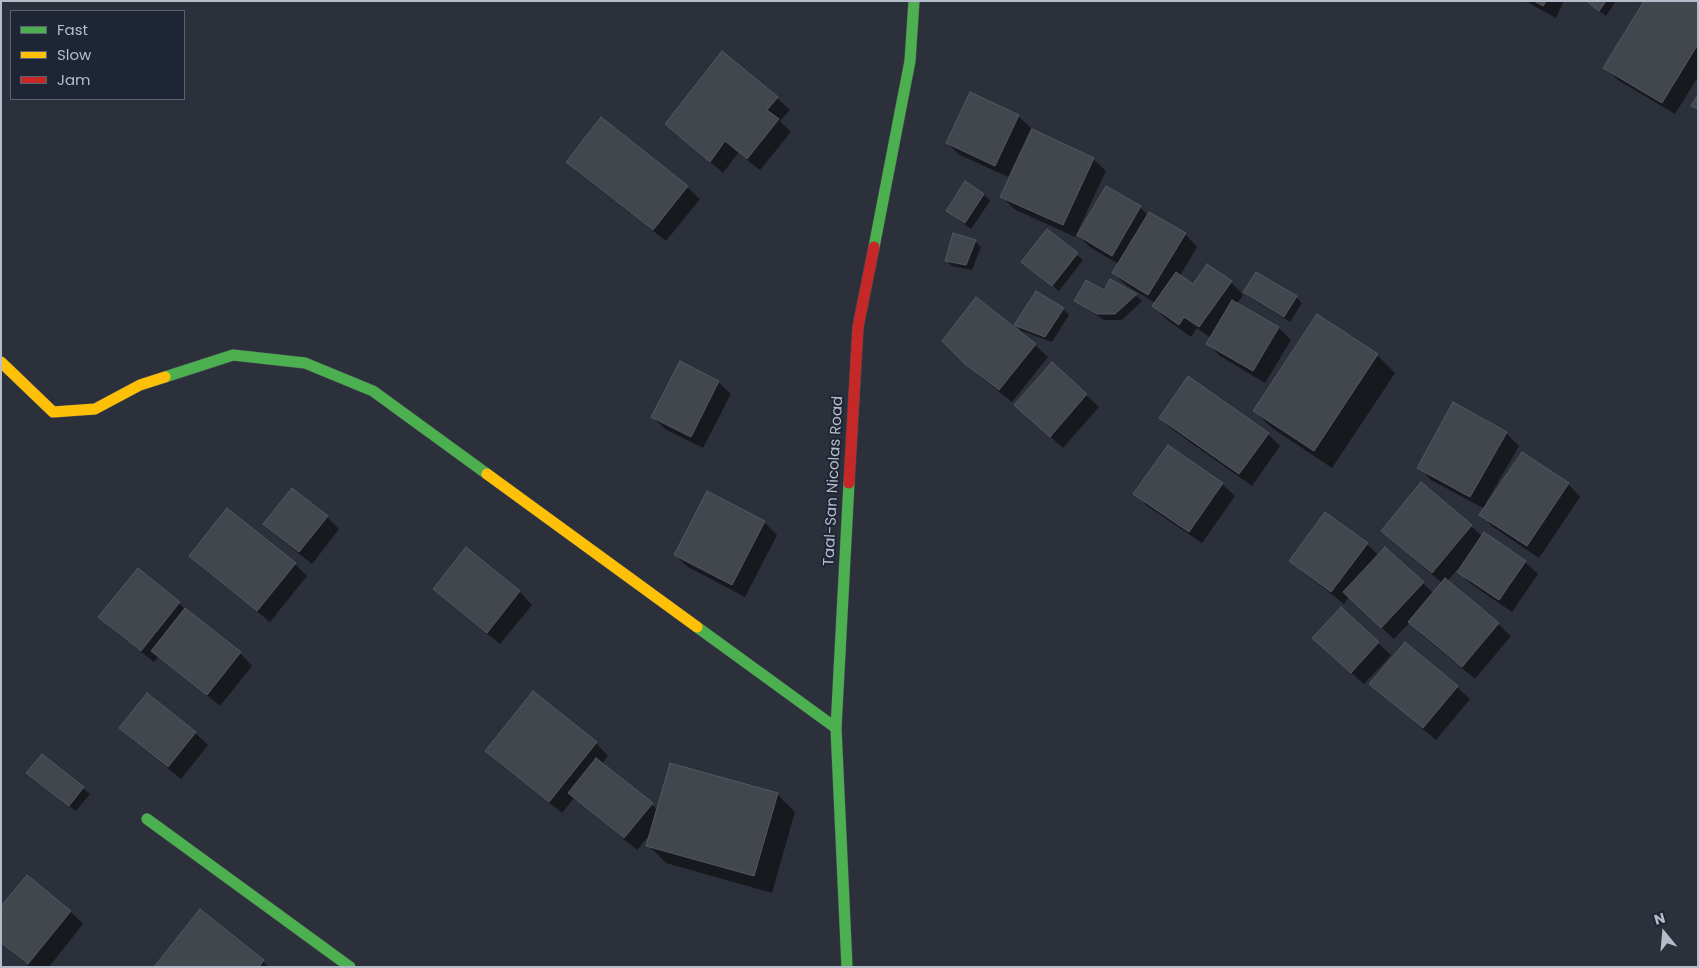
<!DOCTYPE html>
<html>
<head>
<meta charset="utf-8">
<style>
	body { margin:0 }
	#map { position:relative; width:1699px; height:968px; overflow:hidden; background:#2b303a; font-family:Poppins,sans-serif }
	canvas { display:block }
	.frame { position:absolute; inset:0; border:2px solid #b6bdca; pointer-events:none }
	.legend { position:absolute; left:10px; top:10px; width:175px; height:90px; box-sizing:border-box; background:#1e2635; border:1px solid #5b6271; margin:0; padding:6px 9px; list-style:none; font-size:15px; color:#b6bdca }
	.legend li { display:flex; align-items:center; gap:10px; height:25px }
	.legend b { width:25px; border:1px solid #5b6271 }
	.north { position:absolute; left:1639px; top:908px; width:50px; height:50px; -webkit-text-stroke:4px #1e2635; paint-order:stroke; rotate:343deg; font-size:14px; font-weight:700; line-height:20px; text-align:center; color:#b6bdca }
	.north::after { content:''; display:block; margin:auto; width:18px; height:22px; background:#b6bdca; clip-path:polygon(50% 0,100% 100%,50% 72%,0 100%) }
</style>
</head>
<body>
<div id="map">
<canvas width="1699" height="968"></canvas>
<div class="frame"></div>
<ul class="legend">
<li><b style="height:6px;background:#4caf50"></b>Fast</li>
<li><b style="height:6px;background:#ffc107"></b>Slow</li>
<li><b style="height:6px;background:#c62828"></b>Jam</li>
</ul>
<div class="north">N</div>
</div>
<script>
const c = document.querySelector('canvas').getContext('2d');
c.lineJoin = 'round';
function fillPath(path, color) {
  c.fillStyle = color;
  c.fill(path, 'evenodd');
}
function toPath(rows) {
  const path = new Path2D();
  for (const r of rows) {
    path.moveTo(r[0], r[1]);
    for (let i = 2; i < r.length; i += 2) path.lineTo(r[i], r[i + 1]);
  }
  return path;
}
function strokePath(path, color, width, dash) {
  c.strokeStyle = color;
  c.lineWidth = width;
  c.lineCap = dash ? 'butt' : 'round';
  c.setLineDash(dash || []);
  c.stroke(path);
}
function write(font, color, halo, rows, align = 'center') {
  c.font = font + ' Poppins,sans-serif';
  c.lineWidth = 4;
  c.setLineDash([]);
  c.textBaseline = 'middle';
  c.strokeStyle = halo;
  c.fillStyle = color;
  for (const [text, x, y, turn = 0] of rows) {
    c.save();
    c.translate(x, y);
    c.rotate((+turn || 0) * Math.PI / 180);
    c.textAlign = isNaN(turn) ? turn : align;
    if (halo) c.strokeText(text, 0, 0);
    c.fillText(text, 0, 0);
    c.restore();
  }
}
const shadow = toPath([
	[1525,1,1564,1,1556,18],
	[1585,1,1616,1,1606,16],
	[1698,1,1698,77,1675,114,1618,80,1605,68],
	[777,98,790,110,780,121,791,132,760,170,738,153,723,173,667,124],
	[1018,116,1031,128,1008,177,960,155,947,143],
	[1093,159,1106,171,1075,237,1014,209,1002,197],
	[567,162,687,187,700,199,666,241,580,174],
	[984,194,990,201,971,229,947,211],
	[1140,207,1148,216,1185,234,1197,247,1180,276,1193,286,1231,282,1243,295,1237,304,1279,328,1291,340,1265,383,1220,356,1208,344,1211,338,1197,328,1191,337,1166,319,1153,306,1155,303,1126,285,1113,273,1119,264,1091,248,1078,235],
	[1047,230,1083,260,1059,291,1022,262],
	[975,241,981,247,972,270,952,266,946,260],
	[1111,281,1136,295,1142,301,1122,320,1104,320,1082,306,1076,300,1104,292],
	[1245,292,1296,297,1302,303,1290,322,1251,298],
	[1063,309,1069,315,1052,342,1022,331,1016,325],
	[943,341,1035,345,1048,357,1012,402,979,376],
	[1377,355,1395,373,1332,468,1272,428,1254,411],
	[1052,364,1099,407,1063,448,1015,405],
	[718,382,731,394,703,448,665,429,653,417],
	[1453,404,1506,433,1519,446,1486,503,1488,505,1568,484,1580,497,1539,558,1493,527,1481,515,1485,509,1431,480,1419,467],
	[1160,418,1268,434,1280,446,1252,486,1173,430],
	[1222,484,1235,496,1202,543,1147,506,1135,493],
	[708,493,765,523,777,535,745,597,688,567,675,555],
	[1326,514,1367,544,1379,556,1423,583,1433,593,1442,583,1395,543,1382,531,1471,526,1483,537,1525,562,1538,574,1512,612,1471,584,1457,570,1447,581,1498,624,1511,636,1475,679,1422,635,1410,622,1394,639,1349,597,1344,604,1304,573,1291,561],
	[327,517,339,529,312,564,277,536,265,524],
	[466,549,520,592,532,605,500,644,447,601,435,589],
	[191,556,295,564,307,576,270,622,203,568],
	[179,603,188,613,240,653,252,666,220,706,159,656,154,662,112,629,100,617],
	[1341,609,1391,655,1364,684,1327,651],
	[1371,684,1457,687,1470,699,1436,740,1384,696],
	[121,728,195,733,208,745,181,779,133,740],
	[596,743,608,756,602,764,658,810,777,794,795,812,772,893,666,863,648,845,651,833,637,850,574,798,562,813,499,763,487,751],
	[42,755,90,794,76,811,34,779],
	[27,877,71,912,83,924,49,967,30,967,1,944,1,908],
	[263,961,268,967,155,967]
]);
const building = toPath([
	[1534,1,1546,1,1543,6,1534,1],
	[1586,1,1606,1,1599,11,1586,1],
	[1644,1,1698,1,1698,44,1662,103,1603,68,1644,1],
	[722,51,778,97,767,110,779,119,747,159,725,141,710,162,665,124,722,51],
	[970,92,1019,115,995,166,946,143,970,92],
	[1698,94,1698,109,1691,106,1698,94],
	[601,117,688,186,653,230,566,162,601,117],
	[1032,129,1094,158,1063,225,1000,197,1032,129],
	[965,181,984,194,965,223,946,211,965,181],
	[1106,186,1141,206,1112,256,1077,235,1106,186],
	[1149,212,1186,233,1148,295,1112,273,1149,212],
	[1047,229,1078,253,1052,286,1021,262,1047,229],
	[953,233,976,240,966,265,945,261,953,233],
	[1207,264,1232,281,1199,327,1184,317,1179,325,1152,306,1176,272,1193,284,1207,264],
	[1256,272,1297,296,1284,317,1243,292,1256,272],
	[1110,279,1137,294,1115,314,1097,314,1074,301,1086,280,1104,290,1110,279],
	[1036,291,1064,308,1045,337,1014,325,1036,291],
	[976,297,1036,344,999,390,965,364,942,341,976,297],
	[1232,300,1279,327,1253,371,1206,344,1232,300],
	[1317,314,1378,354,1314,451,1253,411,1317,314],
	[680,361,719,381,691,437,651,417,680,361],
	[1052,362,1087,394,1050,437,1014,405,1052,362],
	[1188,376,1269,433,1239,474,1159,418,1188,376],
	[1453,402,1507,432,1470,497,1417,468,1453,402],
	[1168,445,1223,483,1189,532,1133,494,1168,445],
	[1522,452,1569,483,1527,546,1479,515,1522,452],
	[1421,482,1472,525,1432,573,1381,531,1421,482],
	[292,488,328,516,299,552,263,524,292,488],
	[707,491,765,521,732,585,674,555,707,491],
	[227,508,296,563,257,611,189,556,227,508],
	[1325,512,1368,543,1331,592,1289,561,1325,512],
	[1484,532,1526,561,1499,600,1457,572,1484,532],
	[466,547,520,591,487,633,433,589,466,547],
	[1385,547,1424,582,1381,628,1343,592,1385,547],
	[138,568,180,602,141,651,98,617,138,568],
	[1445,578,1499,623,1462,667,1408,622,1445,578],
	[1341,607,1379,642,1351,673,1312,638,1341,607],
	[185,608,241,652,207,695,151,651,185,608],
	[1405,642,1458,686,1423,728,1369,684,1405,642],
	[533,691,597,742,549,802,485,751,533,691],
	[147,693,196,732,168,767,119,728,147,693],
	[42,754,84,787,69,806,26,773,42,754],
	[596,758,653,803,624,838,568,793,596,758],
	[670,763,778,793,754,876,646,846,670,763],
	[27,875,71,911,28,964,1,943,1,906,27,875],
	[200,909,264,960,259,967,154,967,200,909]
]);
const fast = toPath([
	[874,247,910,61,914,1],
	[165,377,233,355,305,363,373,391,487,474],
	[697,627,836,728],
	[147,819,350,967],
	[847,967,836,728,849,483]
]);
const slow = toPath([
	[1,362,53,412,95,409,140,385,165,377],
	[487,474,697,627]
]);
const jam = toPath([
	[849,483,858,327,874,247]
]);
const streetNames = [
	["Taal-San Nicolas Road",834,481,-87]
];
fillPath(shadow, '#0007');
fillPath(building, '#42474e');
strokePath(building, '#535861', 1);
strokePath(fast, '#474b52', 12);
strokePath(slow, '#474b52', 12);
strokePath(jam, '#474b52', 12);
strokePath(fast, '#4caf50', 11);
strokePath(slow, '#ffc107', 11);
strokePath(jam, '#c62828', 11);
write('15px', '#b6bdca', '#1e2635', streetNames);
</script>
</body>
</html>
